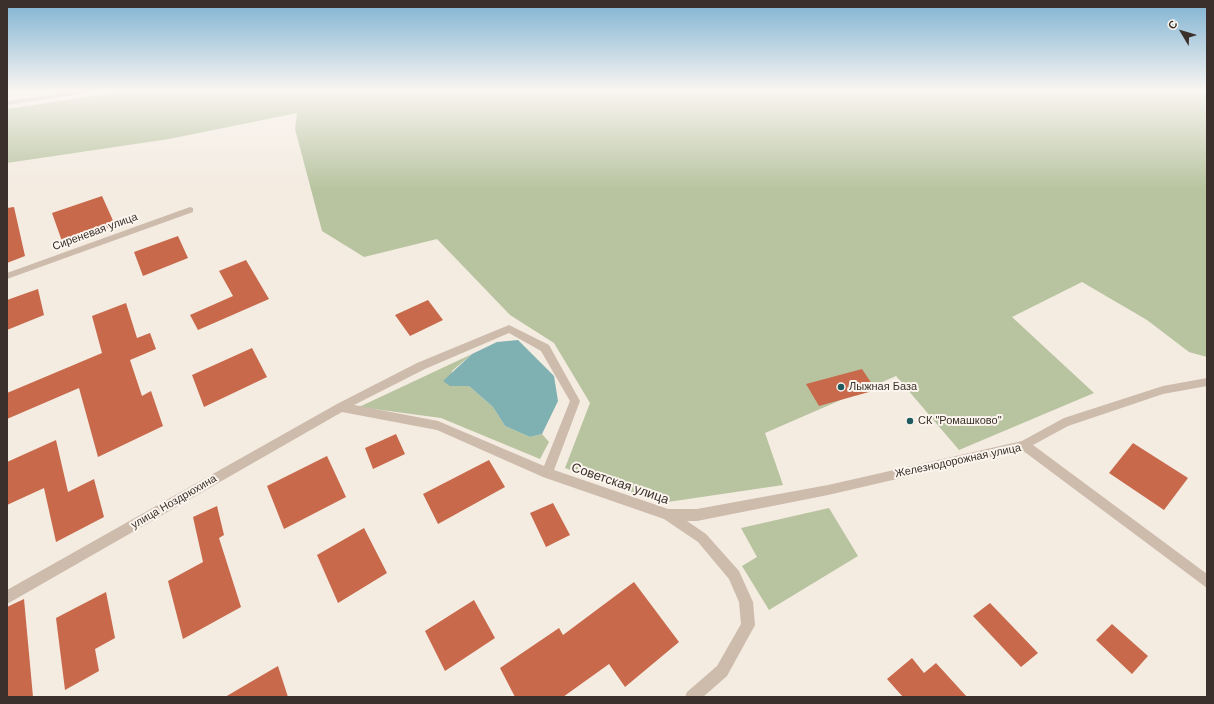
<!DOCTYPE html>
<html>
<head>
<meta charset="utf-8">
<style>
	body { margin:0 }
	#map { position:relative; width:1214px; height:704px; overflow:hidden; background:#f4ebe1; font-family:Arial,sans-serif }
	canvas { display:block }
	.frame { position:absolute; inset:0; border:8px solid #3b302b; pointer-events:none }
	.north { position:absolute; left:1162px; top:12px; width:40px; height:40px; -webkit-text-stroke:3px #fbf5ee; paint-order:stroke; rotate:308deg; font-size:11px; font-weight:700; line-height:16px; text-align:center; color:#3b302b }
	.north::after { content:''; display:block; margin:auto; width:14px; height:18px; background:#3b302b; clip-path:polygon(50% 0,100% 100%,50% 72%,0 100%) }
</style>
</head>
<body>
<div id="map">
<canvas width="1214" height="704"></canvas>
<div class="frame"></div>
<div class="north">С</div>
</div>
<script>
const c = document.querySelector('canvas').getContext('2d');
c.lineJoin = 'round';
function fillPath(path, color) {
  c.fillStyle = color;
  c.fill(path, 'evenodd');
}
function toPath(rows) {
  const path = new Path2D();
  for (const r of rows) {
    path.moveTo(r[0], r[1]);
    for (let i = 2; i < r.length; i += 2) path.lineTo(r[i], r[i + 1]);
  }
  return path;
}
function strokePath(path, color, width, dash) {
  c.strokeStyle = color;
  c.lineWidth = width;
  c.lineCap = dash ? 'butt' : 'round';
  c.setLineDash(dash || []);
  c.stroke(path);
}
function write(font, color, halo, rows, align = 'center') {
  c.font = font + ' Arial,sans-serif';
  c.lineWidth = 4;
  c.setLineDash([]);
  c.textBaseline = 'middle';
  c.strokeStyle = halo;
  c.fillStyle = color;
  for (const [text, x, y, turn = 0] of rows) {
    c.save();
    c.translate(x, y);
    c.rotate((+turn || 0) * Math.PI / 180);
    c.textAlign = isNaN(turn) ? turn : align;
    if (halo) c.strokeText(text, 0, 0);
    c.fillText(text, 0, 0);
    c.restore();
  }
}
const green = toPath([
	[130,90,1207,90,1207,357,1189,352,1147,320,1082,282,1012,317,1094,393,959,450,896,376,765,433,783,485,661,503,565,468,590,403,554,343,510,315,437,239,364,257,322,231,295,129,297,113,169,139,7,163,7,109],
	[472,354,452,371,450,386,469,386,493,407,505,426,530,437,542,434,549,442,540,459,441,418,359,407],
	[829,508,858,556,769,610,742,566,757,557,741,528]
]);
const water = toPath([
	[518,340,554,376,558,401,542,434,530,437,505,426,493,407,469,386,450,386,443,381,472,354,497,342]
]);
const building = toPath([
	[102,196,115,225,63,244,52,213],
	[14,207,25,256,7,263,7,208],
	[178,236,188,258,143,276,134,252],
	[246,260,269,299,198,330,190,315,233,296,219,271],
	[38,289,44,315,7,330,7,300],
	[428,300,443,320,410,336,395,315],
	[126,303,137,338,150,333,156,349,130,360,142,396,151,391,163,426,98,457,79,388,7,419,7,393,102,353,92,316],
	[252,348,267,377,204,407,192,375],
	[862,369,876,390,819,406,806,384],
	[396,434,405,454,373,469,365,448],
	[56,440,68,492,94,479,104,517,56,542,44,488,7,505,7,462],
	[1133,443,1188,478,1164,510,1109,473],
	[327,456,346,497,284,529,267,486],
	[489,460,505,487,438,524,423,494],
	[553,503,570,535,546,547,530,513],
	[217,506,224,535,219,538,241,607,183,639,168,581,203,562,193,517],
	[364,528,387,573,338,603,317,555],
	[634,582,679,642,625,687,609,664,563,697,515,697,500,668,559,628,563,635],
	[106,592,115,638,95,649,99,671,65,690,56,618],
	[24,599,33,697,7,697,7,607],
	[474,600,495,638,445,671,425,631],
	[990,603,1038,653,1021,667,973,616],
	[1112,624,1148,656,1132,674,1096,640],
	[912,658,924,673,936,663,967,697,903,697,887,679],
	[278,666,288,697,225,697]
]);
const minor = toPath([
	[81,90,92,91,89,93,7,105,7,101,81,90],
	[190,207,193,208,193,212,7,279,7,273,190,207],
	[509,325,549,345,580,401,554,470,668,509,697,509,828,485,1022,441,1064,418,1163,386,1207,378,1207,386,1163,394,1068,426,1033,445,1207,574,1207,588,1022,450,828,495,697,521,687,521,706,534,739,571,753,602,755,625,727,676,703,697,685,697,687,692,717,666,741,624,739,602,729,579,698,542,664,519,543,477,437,430,342,412,7,604,7,590,337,404,417,363,509,325],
	[509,333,541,351,570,401,544,466,438,421,354,405,425,369,509,333]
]);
const markers = [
	[841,387,4,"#1f5a5e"],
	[910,421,4,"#1f5a5e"]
];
const streetNames = [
	["Сиреневая улица",95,232,-20],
	["Железнодорожная улица",958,461,-12],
	["улица Ноздрюхина",174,502,-30]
];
const poiNames = [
	["Лыжная База",849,387],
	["СК \"Ромашково\"",918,421]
];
const nearStreetnames = [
	["Советская улица",620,484,19]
];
fillPath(green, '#b8c4a0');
fillPath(water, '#7fb0b2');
fillPath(building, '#c8694b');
fillPath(minor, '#cdbbac');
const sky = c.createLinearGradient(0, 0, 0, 189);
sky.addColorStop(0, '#7eb2d2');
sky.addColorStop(0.48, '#faf6f2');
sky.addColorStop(1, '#faf6f200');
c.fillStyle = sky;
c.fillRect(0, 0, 1214, 189);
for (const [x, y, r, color] of markers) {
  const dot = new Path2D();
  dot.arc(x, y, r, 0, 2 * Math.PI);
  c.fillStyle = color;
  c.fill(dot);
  strokePath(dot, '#fbf5ee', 1.5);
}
write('11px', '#3b302b', '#fbf5ee', streetNames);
write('11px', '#3b302b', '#fbf5ee', poiNames, 'left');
write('13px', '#3b302b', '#fbf5ee', nearStreetnames);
</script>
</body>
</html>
